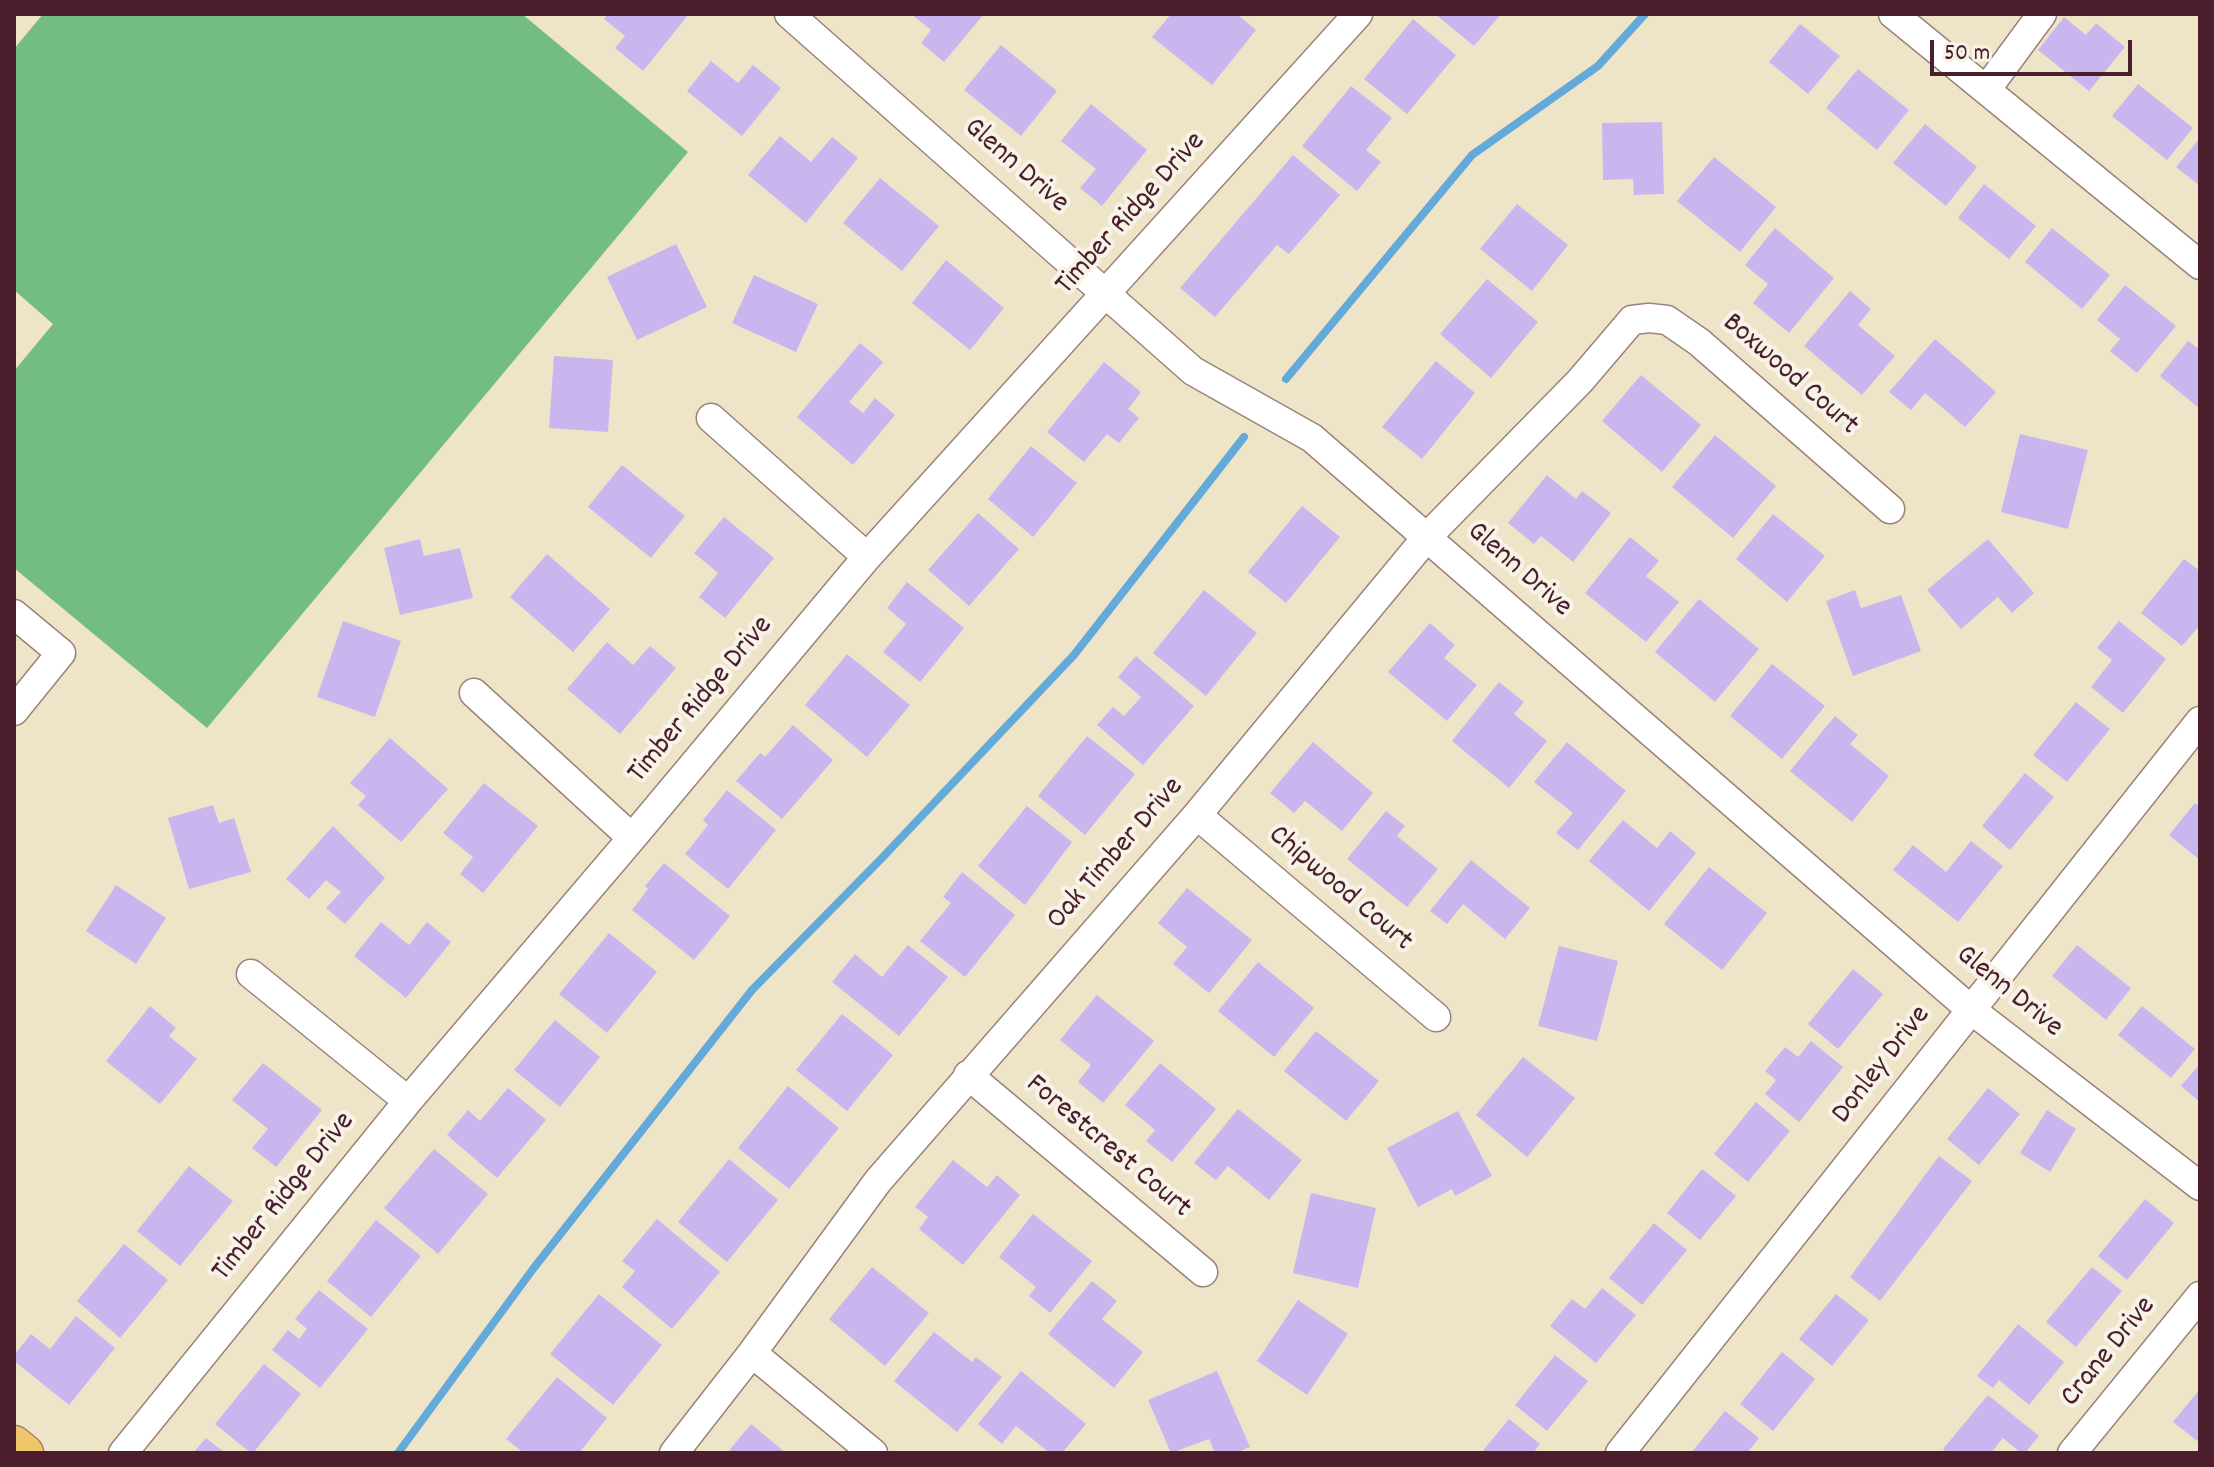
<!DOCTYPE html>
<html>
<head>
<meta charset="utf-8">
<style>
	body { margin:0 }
	#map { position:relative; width:2214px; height:1467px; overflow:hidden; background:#eee5c9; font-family:Dekko,sans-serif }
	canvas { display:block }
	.frame { position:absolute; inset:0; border:16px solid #4a1f2b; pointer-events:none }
	.scale { position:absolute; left:1930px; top:40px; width:202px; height:36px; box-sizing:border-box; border:4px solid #4a1f2b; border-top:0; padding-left:10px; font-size:24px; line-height:28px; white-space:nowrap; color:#4a1f2b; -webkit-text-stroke:6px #f7f3e8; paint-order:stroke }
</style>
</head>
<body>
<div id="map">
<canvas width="2214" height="1467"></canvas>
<div class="frame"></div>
<div class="scale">50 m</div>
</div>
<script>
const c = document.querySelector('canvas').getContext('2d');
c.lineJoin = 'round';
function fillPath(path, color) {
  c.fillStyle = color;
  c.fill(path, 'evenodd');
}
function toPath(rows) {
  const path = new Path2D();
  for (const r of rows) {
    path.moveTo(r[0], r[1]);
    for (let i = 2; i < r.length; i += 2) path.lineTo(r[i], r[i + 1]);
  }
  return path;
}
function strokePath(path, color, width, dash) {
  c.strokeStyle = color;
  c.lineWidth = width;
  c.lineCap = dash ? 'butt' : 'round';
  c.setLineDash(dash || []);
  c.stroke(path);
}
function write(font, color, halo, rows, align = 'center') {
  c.font = font + ' Dekko,sans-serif';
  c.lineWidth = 8;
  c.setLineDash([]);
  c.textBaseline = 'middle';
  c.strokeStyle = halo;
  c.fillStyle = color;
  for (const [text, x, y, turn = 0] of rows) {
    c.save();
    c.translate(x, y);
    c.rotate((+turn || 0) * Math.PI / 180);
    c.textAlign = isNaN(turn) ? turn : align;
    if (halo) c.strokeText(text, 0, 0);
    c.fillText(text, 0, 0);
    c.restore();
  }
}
const forest = toPath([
	[43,14,522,14,688,152,207,728,14,568,14,371,53,324,14,290,14,49]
]);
const stream = toPath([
	[1286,379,1472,155,1598,66,1645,14],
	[398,1453,533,1269,752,990,881,859,1074,655,1244,437]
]);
const building = toPath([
	[608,14,689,14,643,71,615,48,625,36,604,19],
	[911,14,984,14,944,62,921,43,931,30],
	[1171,14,1237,14,1256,30,1212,85,1152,37],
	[1435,14,1501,14,1474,46],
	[2064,17,2086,35,2096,23,2125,47,2089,91,2038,50],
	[1413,19,1456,55,1407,114,1364,79],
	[1800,24,1840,56,1808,94,1769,62],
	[1001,45,1057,91,1021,136,964,90],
	[711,61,738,83,753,65,781,88,742,136,687,91],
	[1858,69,1909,110,1877,150,1826,108],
	[2138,84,2193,128,2167,160,2112,116],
	[1351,86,1392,118,1366,150,1381,162,1357,191,1302,146],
	[1091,104,1147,150,1102,206,1080,188,1096,169,1061,141],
	[1662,122,1664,194,1634,195,1633,179,1603,180,1602,123],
	[1925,124,1977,167,1946,206,1893,163],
	[780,136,811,162,832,137,858,158,806,223,748,175],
	[2200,138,2200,186,2176,167],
	[1293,155,1340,195,1289,254,1277,245,1215,317,1180,288],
	[1714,157,1776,207,1740,252,1677,201],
	[880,178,939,226,902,271,843,223],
	[1984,184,2036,226,2009,259,1958,218],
	[1517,204,1568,245,1532,291,1480,249],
	[1775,228,1834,278,1789,333,1753,303,1768,284,1745,265],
	[2052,228,2110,275,2082,309,2025,262],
	[676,244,707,307,637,340,607,277],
	[946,260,1004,308,970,350,912,303],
	[754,275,818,304,796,352,732,323],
	[1487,279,1538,322,1491,378,1440,334],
	[2125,285,2176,326,2137,373,2110,351,2120,339,2097,320],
	[1850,291,1871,309,1858,325,1895,356,1862,395,1804,346],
	[1935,339,1996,392,1965,427,1925,393,1911,410,1889,392],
	[2188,341,2200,350,2200,409,2160,376],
	[860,343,883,362,849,402,863,413,875,398,895,415,853,465,797,417],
	[554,356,613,360,608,432,549,428],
	[1436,361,1475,393,1422,459,1382,427],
	[1104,362,1141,392,1128,409,1139,418,1119,443,1107,434,1084,462,1047,432],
	[1641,375,1701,425,1662,472,1602,421],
	[2020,434,2088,450,2068,529,2001,512],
	[1715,435,1776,486,1733,538,1672,487],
	[1031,446,1077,483,1033,537,988,499],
	[622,465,685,516,651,558,588,507],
	[1547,475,1576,499,1582,491,1611,513,1573,562,1541,536,1534,544,1508,523],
	[1302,506,1340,537,1286,603,1248,572],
	[978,513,1019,549,969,606,928,570],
	[1773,514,1825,556,1787,602,1736,559],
	[724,517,774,558,725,618,699,597,718,573,694,553],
	[1630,537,1659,561,1646,576,1679,602,1646,642,1585,593],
	[420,539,424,556,460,548,473,598,400,615,384,548],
	[1988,539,2034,593,2012,613,1998,597,1961,629,1927,590],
	[547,554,610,609,573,652,510,597],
	[2184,559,2200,571,2200,625,2182,646,2141,613],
	[907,582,964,628,920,682,883,652,906,624,887,608],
	[1204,590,1257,633,1206,696,1153,653],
	[1855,590,1861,608,1901,595,1921,651,1853,676,1826,601],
	[1699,599,1759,649,1715,702,1655,652],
	[343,621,401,641,375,717,317,697],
	[2119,621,2166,659,2123,713,2091,687,2112,660,2097,648],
	[1430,623,1455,645,1444,658,1477,685,1447,721,1388,672],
	[607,642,633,665,650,646,676,668,620,734,567,689],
	[847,654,910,705,867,757,805,705],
	[1136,656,1194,706,1143,765,1097,725,1113,707,1124,716,1141,697,1118,677],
	[1772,664,1825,706,1782,759,1730,716],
	[1499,682,1524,702,1514,714,1547,741,1509,788,1452,741],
	[2076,702,2110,729,2067,782,2033,755],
	[1835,716,1858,735,1850,744,1889,776,1852,822,1790,771],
	[793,725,833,760,782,819,736,781,760,753,765,757],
	[1087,736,1135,774,1085,835,1038,796],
	[390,738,448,789,401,842,358,805,366,796,350,783],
	[1313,742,1373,793,1342,831,1305,801,1294,813,1270,793],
	[1567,742,1626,791,1578,850,1556,833,1573,813,1534,782],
	[2025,773,2054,797,2010,850,1982,826],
	[484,783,538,826,483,893,460,874,473,857,443,833],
	[727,790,776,830,728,889,685,854,708,825,703,820],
	[2195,803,2200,807,2200,860,2169,835],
	[213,805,219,823,234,818,251,872,189,889,168,818],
	[1027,806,1072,842,1025,905,978,866],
	[1386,811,1405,826,1397,836,1438,869,1407,907,1347,859],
	[1623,820,1657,848,1670,831,1696,853,1649,911,1589,861],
	[333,826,385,878,345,924,326,908,341,892,326,880,309,899,286,879],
	[1971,841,2003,866,1958,922,1893,870,1913,845,1946,872],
	[1471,860,1530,908,1505,939,1463,904,1447,924,1430,911],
	[664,863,730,916,694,960,632,910,648,889,645,886],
	[1709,867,1767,913,1722,970,1664,924],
	[962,872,1015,915,965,977,920,941,951,903,943,897],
	[116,885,166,918,136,964,86,931],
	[1187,888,1252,940,1209,993,1173,964,1187,947,1158,923],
	[381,922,409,945,427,922,451,942,406,998,354,956],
	[609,933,657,972,607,1033,559,994],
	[908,945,948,977,899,1036,832,982,855,954,882,977],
	[2077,945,2131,988,2106,1020,2052,976],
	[1559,946,1618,961,1597,1041,1538,1026],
	[1258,962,1314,1008,1274,1057,1218,1011],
	[1853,969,1883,994,1838,1049,1808,1024],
	[1097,995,1154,1041,1103,1103,1078,1082,1091,1065,1060,1040],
	[150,1006,176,1028,169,1036,197,1059,160,1104,106,1061],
	[2142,1006,2195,1049,2171,1078,2118,1035],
	[842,1014,893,1055,847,1111,796,1070],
	[555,1020,600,1057,560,1107,514,1070],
	[1316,1031,1379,1081,1346,1121,1284,1071],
	[1811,1041,1843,1067,1799,1122,1765,1094,1776,1080,1765,1071,1785,1047,1798,1057],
	[1523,1057,1575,1098,1527,1157,1476,1115],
	[263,1063,322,1110,276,1167,252,1148,268,1129,232,1100],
	[1160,1063,1216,1109,1172,1162,1146,1141,1155,1130,1125,1105],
	[2200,1064,2200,1102,2181,1086],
	[788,1086,839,1128,789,1189,738,1148],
	[508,1088,546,1120,497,1178,447,1135,468,1110,480,1121],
	[1988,1088,2020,1114,1979,1165,1947,1139],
	[1756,1102,1790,1131,1748,1182,1714,1154],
	[1238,1109,1302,1160,1269,1200,1228,1166,1216,1180,1194,1163],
	[2047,1110,2076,1129,2050,1172,2020,1153],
	[1458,1111,1492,1176,1455,1196,1452,1189,1418,1207,1387,1148],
	[434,1149,488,1194,438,1254,384,1208],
	[1939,1156,1972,1181,1880,1301,1850,1277],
	[729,1159,778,1200,727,1262,678,1222],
	[953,1160,987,1187,997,1175,1020,1195,963,1265,919,1229,928,1217,915,1207],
	[189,1166,233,1201,180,1266,137,1231],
	[1702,1169,1736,1196,1700,1240,1667,1213],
	[1311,1193,1376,1208,1358,1288,1293,1273],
	[2145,1199,2174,1223,2127,1280,2098,1256],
	[1033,1214,1092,1261,1050,1313,1029,1296,1036,1287,999,1257],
	[657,1219,720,1272,672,1329,622,1287,635,1271,622,1261],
	[376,1220,421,1256,371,1317,327,1281],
	[1654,1223,1687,1250,1642,1305,1609,1278],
	[124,1244,168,1280,120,1338,77,1301],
	[872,1267,929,1313,885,1366,829,1319],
	[2092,1267,2122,1291,2076,1347,2046,1322],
	[1092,1281,1117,1301,1102,1319,1143,1352,1114,1388,1048,1334],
	[1602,1288,1636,1315,1596,1363,1550,1326,1572,1299,1585,1309],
	[319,1290,368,1329,320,1388,272,1350,288,1330,299,1339,307,1329,295,1319],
	[599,1294,662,1345,613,1405,550,1354],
	[1836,1294,1869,1320,1832,1366,1799,1339],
	[1298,1300,1348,1334,1307,1395,1257,1361],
	[76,1316,115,1348,69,1405,14,1361,14,1355,31,1334,50,1349],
	[2018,1324,2064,1362,2029,1405,1999,1380,1993,1388,1977,1376],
	[934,1332,972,1362,976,1357,1002,1377,957,1432,894,1381],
	[1782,1352,1815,1379,1773,1431,1740,1404],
	[1555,1355,1588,1381,1547,1431,1515,1405],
	[264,1364,301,1394,253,1453,251,1453,215,1424],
	[1021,1371,1086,1424,1062,1453,1050,1453,1016,1426,1002,1444,978,1424],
	[1217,1371,1250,1447,1235,1453,1215,1453,1209,1439,1171,1453,1148,1400],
	[557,1377,607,1418,579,1453,524,1453,506,1439],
	[2200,1389,2200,1443,2173,1422],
	[1988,1395,2039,1436,2025,1453,2021,1453,2003,1438,1991,1453,1948,1453,1943,1449],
	[1725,1411,1759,1438,1747,1453,1691,1453],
	[1509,1419,1540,1444,1533,1453,1481,1453],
	[751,1424,786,1453,727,1453],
	[206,1438,225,1453,193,1453]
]);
const minor = toPath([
	[789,14,1193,371,1312,438,1970,1009,2200,1186],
	[1893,14,2200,265],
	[1986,90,2042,14],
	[711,418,867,557],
	[14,614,61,653,14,711],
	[474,693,632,838],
	[1197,815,1436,1017],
	[251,974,408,1101],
	[968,1075,1203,1272],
	[752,1353,873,1453],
	[123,1453,408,1101,632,838,867,557,1358,14],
	[674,1453,752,1353,878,1181,1197,815,1427,537,1580,381,1632,320,1649,318,1667,320,1699,342,1890,509],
	[1620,1453,2200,721],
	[2072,1453,2200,1296]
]);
const major = toPath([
	[14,1444,25,1453]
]);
const streetNames = [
	["Glenn Drive",1015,167,41],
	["Timber Ridge Drive",1132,215,-48],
	["Boxwood Court",1789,376,41],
	["Glenn Drive",1518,571,41],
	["Timber Ridge Drive",702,701,-50],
	["Oak Timber Drive",1117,855,-49],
	["Chipwood Court",1339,890,40],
	["Glenn Drive",2008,993,39],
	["Donley Drive",1883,1066,-52],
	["Forestcrest Court",1107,1148,40],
	["Timber Ridge Drive",285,1198,-51],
	["Crane Drive",2110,1353,-51]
];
fillPath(forest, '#73bc84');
strokePath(stream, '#63a9d9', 8);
fillPath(building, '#cab6ef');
strokePath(minor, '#9c827a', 31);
strokePath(major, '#9c827a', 39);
strokePath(minor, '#fff', 28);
strokePath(major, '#eec569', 36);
write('30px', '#4a1f2b', '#f7f3e8', streetNames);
</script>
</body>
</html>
